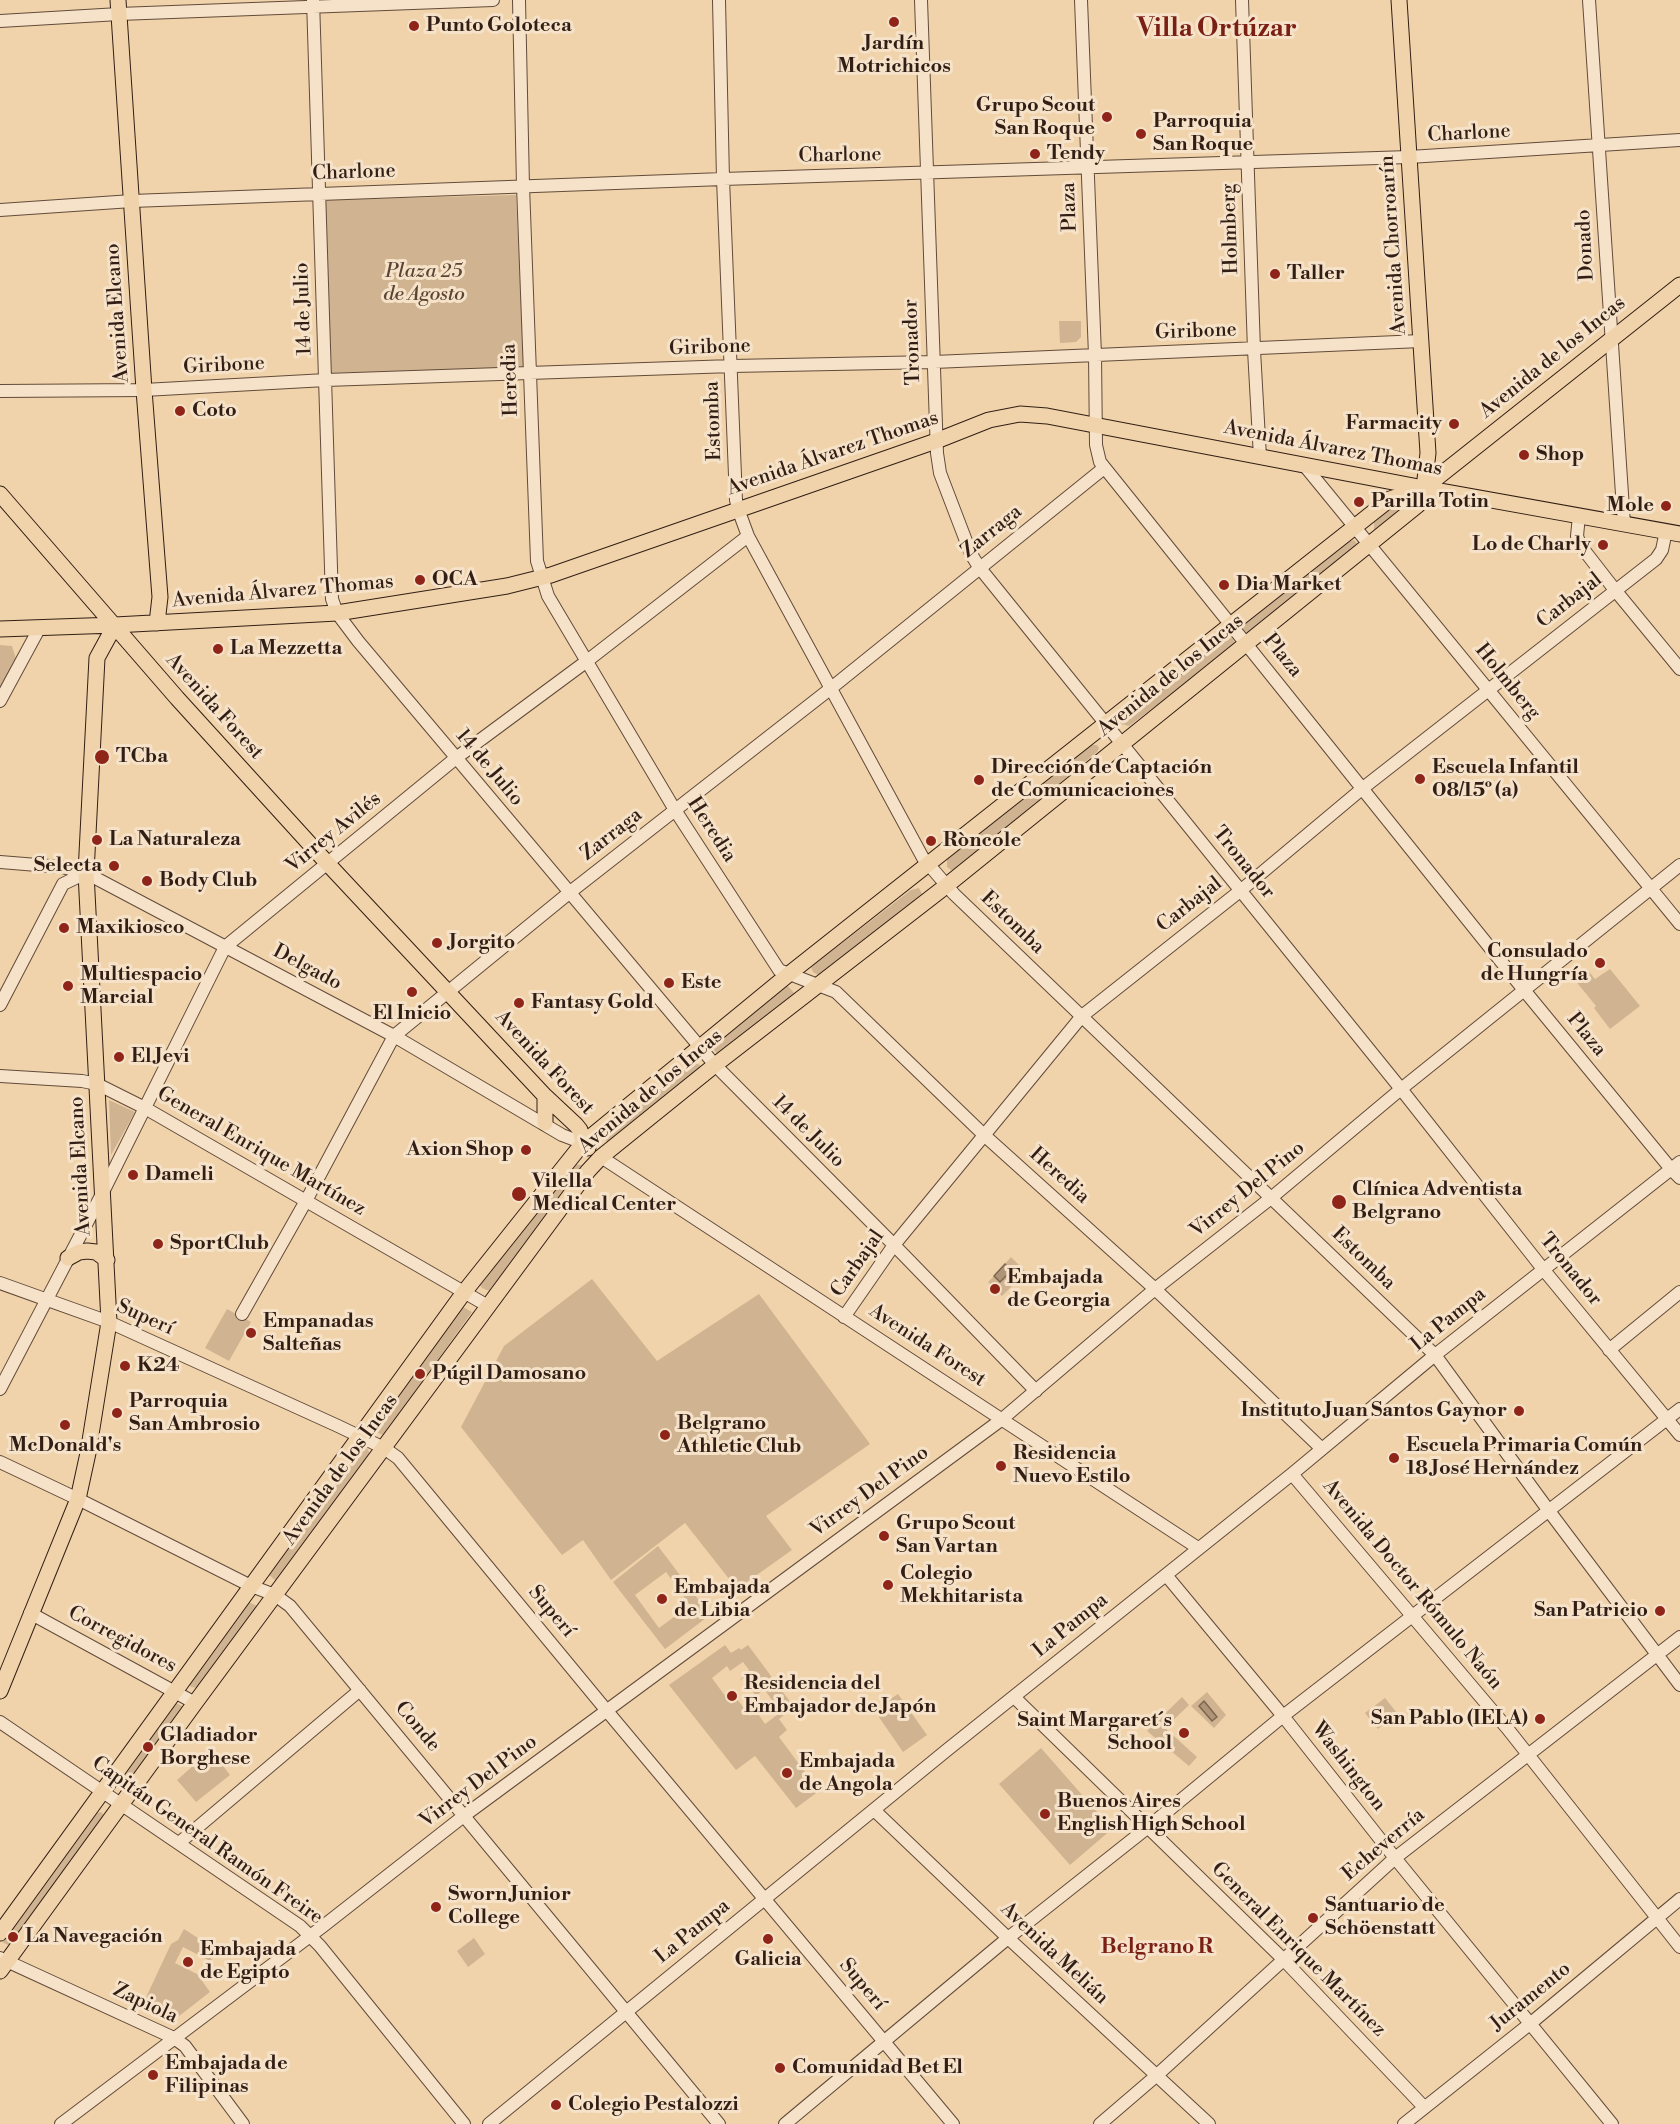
<!DOCTYPE html>
<html>
<head>
<meta charset="utf-8">
<style>
	body { margin:0 }
	canvas { display:block; background:#f0d3aa }
</style>
</head>
<body>
<canvas width="1680" height="2124"></canvas>
<script>
const c = document.querySelector('canvas').getContext('2d');
c.lineJoin = 'round';
function fillPath(path, color) {
  c.fillStyle = color;
  c.fill(path, 'evenodd');
}
function toPath(rows) {
  const path = new Path2D();
  for (const r of rows) {
    path.moveTo(r[0], r[1]);
    for (let i = 2; i < r.length; i += 2) path.lineTo(r[i], r[i + 1]);
  }
  return path;
}
function strokePath(path, color, width, dash) {
  c.strokeStyle = color;
  c.lineWidth = width;
  c.lineCap = dash ? 'butt' : 'round';
  c.setLineDash(dash || []);
  c.stroke(path);
}
function write(font, color, halo, rows, align = 'center') {
  c.font = font + ' "Libre Bodoni",serif';
  c.lineWidth = 6;
  c.setLineDash([]);
  c.textBaseline = 'middle';
  c.strokeStyle = halo;
  c.fillStyle = color;
  for (const [text, x, y, turn = 0] of rows) {
    c.save();
    c.translate(x, y);
    c.rotate((+turn || 0) * Math.PI / 180);
    c.textAlign = isNaN(turn) ? turn : align;
    if (halo) c.strokeText(text, 0, 0);
    c.fillText(text, 0, 0);
    c.restore();
  }
}
const green = toPath([
	[516,195,524,368,330,373,325,200],
	[1059,321,1081,321,1081,337,1076,342,1060,343],
	[1401,499,1406,499,1410,504,1376,530,1374,529,1374,521],
	[1354,540,1358,545,1250,633,1246,632,1243,629,1245,623,1346,543],
	[1232,638,1235,643,1233,648,1129,726,1121,724,1120,719,1226,639],
	[0,645,12,646,17,662,0,689],
	[1090,745,1097,745,1099,748,1097,752,956,869,952,871,947,867,947,859],
	[919,888,922,894,920,899,820,976,813,972,811,967,911,890],
	[1587,969,1595,979,1610,969,1640,1006,1610,1029,1594,1008,1596,1006,1574,979],
	[786,984,797,996,719,1056,709,1044],
	[693,1062,700,1065,701,1070,609,1142,606,1141,604,1134],
	[109,1100,135,1112,111,1155],
	[573,1164,581,1165,582,1171,489,1291,482,1288,478,1282],
	[1011,1257,1026,1272,1002,1296,988,1282,994,1276,1000,1282,1011,1271,1005,1264],
	[592,1279,657,1361,759,1294,870,1444,766,1516,792,1550,737,1589,685,1523,611,1580,583,1540,562,1555,461,1427,504,1346],
	[463,1307,472,1312,384,1435,378,1433,375,1429],
	[227,1309,251,1322,229,1361,205,1348],
	[361,1447,367,1448,370,1454,276,1581,268,1574],
	[658,1546,710,1615,665,1649,613,1582],
	[666,1572,690,1605,659,1628,635,1595],
	[247,1601,257,1606,198,1688,191,1687,188,1681],
	[725,1645,731,1653,739,1648,741,1650,748,1645,794,1707,779,1719,787,1730,779,1737,819,1791,796,1808,755,1756,736,1770,669,1685],
	[743,1662,749,1670,739,1681,743,1678,756,1696,764,1689,781,1712,765,1724,756,1711,750,1716,737,1699,731,1704,712,1678,727,1666,730,1671],
	[1207,1692,1226,1715,1214,1728,1191,1706],
	[898,1694,927,1735,903,1752,874,1710],
	[1182,1697,1189,1705,1165,1728,1197,1757,1189,1766,1147,1731],
	[1385,1698,1397,1713,1378,1729,1365,1713],
	[176,1703,182,1706,182,1710,125,1786,122,1785,119,1781,169,1708],
	[1041,1748,1112,1829,1070,1865,999,1784],
	[211,1750,230,1775,196,1802,177,1780],
	[101,1812,104,1815,105,1820,12,1947,2,1942,96,1813],
	[184,1929,198,1938,212,1960,212,1962,183,1947,175,1963,197,1974,210,1992,174,2020,142,2006,171,1944,178,1940],
	[474,1938,485,1954,468,1967,457,1951]
]);
const water = toPath([
	[1005,1264,1011,1271,1000,1282,994,1276,1005,1264],
	[1204,1701,1217,1717,1212,1721,1199,1706,1204,1701]
]);
const minor = toPath([
	[313,0,332,599,337,613,358,641,715,1065,894,1245,1036,1391],
	[519,0,523,186,537,561,548,596,675,810,779,970,836,992,984,1135,1155,1289,1322,1449],
	[719,0,723,179,736,500,738,509,748,536,923,858,954,894,1435,1355,1549,1511,1680,1685],
	[921,0,937,453,940,473,971,554,979,567,1401,1089,1543,1269,1680,1435],
	[1081,0,1095,355,1096,445,1100,462,1524,990,1671,1169,1680,1178],
	[1242,0,1254,350,1260,457],
	[1589,0,1624,524],
	[0,21,119,14,493,0],
	[0,210,132,201,723,179,1409,157,1680,140],
	[0,391,144,390,326,380,732,366,934,362,1421,341],
	[1304,465,1680,924],
	[1579,516,1577,536,1580,545,1615,590,1680,669],
	[0,701,40,627],
	[0,862,62,867,86,873,394,1036,562,1135,583,1143],
	[0,1005,63,884,86,873],
	[0,1076,82,1081,97,1084,145,1108,488,1306],
	[601,1157,1198,1548],
	[0,1283,109,1322,338,1426,384,1448,398,1458,607,1711,953,2124],
	[242,1314,307,1199,394,1036,569,893,830,689,1104,468],
	[844,1317,894,1245,1082,1016,1240,891,1363,788,1656,559,1662,550,1666,531],
	[1609,1350,1680,1292],
	[0,1389,103,1192,225,947,456,758,587,661,748,536],
	[0,1462,78,1499,251,1586,275,1595,290,1606,719,2124],
	[1292,1474,1507,1728,1680,1947],
	[1166,1575,1283,1716,1395,1858,1612,2124],
	[30,1613,195,1703],
	[1014,1697,1283,1959,1424,2107],
	[0,1722,300,1926,320,1946,464,2124],
	[874,1810,1008,1938,1209,2124],
	[179,1843,360,1690],
	[0,1958,174,2038,185,2046,243,2124],
	[61,2124,322,1927,465,1815,1001,1420,1155,1289,1271,1198,1401,1089,1680,865],
	[489,2124,947,1750,1292,1474,1435,1355,1680,1162],
	[785,2124,1008,1938,1147,1828,1283,1716,1680,1409],
	[1100,2124,1156,2076,1395,1858,1680,1637],
	[1404,2124,1531,2023,1680,1899]
]);
const major = toPath([
	[118,0,144,390,160,597,157,623],
	[0,494,177,698,328,864,545,1096,576,1125,580,1130,583,1143,588,1148],
	[0,629,115,625,337,613,507,586,551,575,936,441,989,420,1020,414,1047,416,1424,488,1680,534],
	[545,1123,545,1096],
	[68,1258,79,1252,87,1251,96,1252,107,1260],
	[0,1691,78,1499,88,1453,109,1322,86,873,97,658,115,625],
	[0,1933,465,1291,583,1143,789,974,1390,499,1424,488,1680,285],
	[0,1971,195,1703,588,1171,601,1157,715,1065,946,886,1418,505,1424,488,1428,453,1399,0]
]);
const markers = [
	[894,22,6,"#8f2418"],
	[414,26,6,"#8f2418"],
	[1107,117,6,"#8f2418"],
	[1141,134,6,"#8f2418"],
	[1035,154,6,"#8f2418"],
	[1275,274,6,"#8f2418"],
	[180,411,6,"#8f2418"],
	[1454,424,6,"#8f2418"],
	[1524,455,6,"#8f2418"],
	[1359,502,6,"#8f2418"],
	[1666,506,6,"#8f2418"],
	[1603,545,6,"#8f2418"],
	[420,580,6,"#8f2418"],
	[1224,585,6,"#8f2418"],
	[218,649,6,"#8f2418"],
	[102,757,8,"#8f2418"],
	[1420,779,6,"#8f2418"],
	[979,780,6,"#8f2418"],
	[97,840,6,"#8f2418"],
	[931,841,6,"#8f2418"],
	[114,866,6,"#8f2418"],
	[147,881,6,"#8f2418"],
	[64,928,6,"#8f2418"],
	[437,943,6,"#8f2418"],
	[1600,963,6,"#8f2418"],
	[669,983,6,"#8f2418"],
	[68,986,6,"#8f2418"],
	[412,992,6,"#8f2418"],
	[519,1003,6,"#8f2418"],
	[119,1057,6,"#8f2418"],
	[526,1150,6,"#8f2418"],
	[133,1175,6,"#8f2418"],
	[519,1194,8,"#8f2418"],
	[1339,1202,8,"#8f2418"],
	[158,1244,6,"#8f2418"],
	[995,1289,6,"#8f2418"],
	[251,1333,6,"#8f2418"],
	[125,1366,6,"#8f2418"],
	[420,1374,6,"#8f2418"],
	[1519,1411,6,"#8f2418"],
	[117,1413,6,"#8f2418"],
	[65,1425,6,"#8f2418"],
	[665,1435,6,"#8f2418"],
	[1394,1458,6,"#8f2418"],
	[1001,1466,6,"#8f2418"],
	[884,1536,6,"#8f2418"],
	[888,1585,6,"#8f2418"],
	[662,1599,6,"#8f2418"],
	[1660,1611,6,"#8f2418"],
	[732,1696,6,"#8f2418"],
	[1540,1719,6,"#8f2418"],
	[1184,1733,6,"#8f2418"],
	[148,1747,6,"#8f2418"],
	[787,1773,6,"#8f2418"],
	[1045,1814,6,"#8f2418"],
	[436,1907,6,"#8f2418"],
	[1313,1918,6,"#8f2418"],
	[13,1937,6,"#8f2418"],
	[768,1939,6,"#8f2418"],
	[188,1962,6,"#8f2418"],
	[780,2068,6,"#8f2418"],
	[153,2075,6,"#8f2418"],
	[556,2105,6,"#8f2418"]
];
const poiNames = [
	["Punto Goloteca",426,26],
	["Jardín",894,44,"center"],
	["Motrichicos",894,67,"center"],
	["Grupo Scout",1095,106,"right"],
	["San Roque",1095,129,"right"],
	["Parroquia",1153,122],
	["San Roque",1153,145],
	["Tendy",1047,154],
	["Taller",1287,274],
	["Coto",192,411],
	["Farmacity",1442,424,"right"],
	["Shop",1536,455],
	["Parilla Totin",1371,502],
	["Mole",1654,506,"right"],
	["Lo de Charly",1591,545,"right"],
	["OCA",432,580],
	["Dia Market",1236,585],
	["La Mezzetta",230,649],
	["TCba",116,757],
	["Dirección de Captación",991,768],
	["de Comunicaciones",991,791],
	["Escuela Infantil",1432,768],
	["08/15º (a)",1432,791],
	["La Naturaleza",109,840],
	["Ròncole",943,841],
	["Selecta",102,866,"right"],
	["Body Club",159,881],
	["Maxikiosco",76,928],
	["Jorgito",449,943],
	["Consulado",1588,952,"right"],
	["de Hungría",1588,975,"right"],
	["Multiespacio",80,975],
	["Marcial",80,998],
	["Este",681,983],
	["Fantasy Gold",531,1003],
	["El Inicio",412,1014,"center"],
	["El Jevi",131,1057],
	["Axion Shop",514,1150,"right"],
	["Dameli",145,1175],
	["Vilella",532,1182],
	["Medical Center",532,1205],
	["Clínica Adventista",1352,1190],
	["Belgrano",1352,1213],
	["SportClub",170,1244],
	["Embajada",1007,1278],
	["de Georgia",1007,1301],
	["Empanadas",263,1322],
	["Salteñas",263,1345],
	["K24",137,1366],
	["Púgil Damosano",432,1374],
	["Parroquia",129,1402],
	["San Ambrosio",129,1425],
	["Instituto Juan Santos Gaynor",1507,1411,"right"],
	["Belgrano",677,1424],
	["Athletic Club",677,1447],
	["McDonald's",65,1446,"center"],
	["Escuela Primaria Común",1406,1446],
	["18 José Hernández",1406,1469],
	["Residencia",1013,1454],
	["Nuevo Estilo",1013,1477],
	["Grupo Scout",896,1524],
	["San Vartan",896,1547],
	["Colegio",900,1574],
	["Mekhitarista",900,1597],
	["Embajada",674,1588],
	["de Libia",674,1611],
	["San Patricio",1648,1611,"right"],
	["Residencia del",744,1684],
	["Embajador de Japón",744,1707],
	["San Pablo (IELA)",1528,1719,"right"],
	["Saint Margaret´s",1172,1721,"right"],
	["School",1172,1744,"right"],
	["Gladiador",160,1736],
	["Borghese",160,1759],
	["Embajada",799,1762],
	["de Angola",799,1785],
	["Buenos Aires",1057,1802],
	["English High School",1057,1825],
	["Sworn Junior",448,1895],
	["College",448,1918],
	["Santuario de",1325,1906],
	["Schöenstatt",1325,1929],
	["La Navegación",25,1937],
	["Embajada",200,1950],
	["de Egipto",200,1973],
	["Galicia",768,1960,"center"],
	["Embajada de",165,2064],
	["Filipinas",165,2087],
	["Comunidad Bet El",792,2068],
	["Colegio Pestalozzi",568,2105]
];
const streetNames = [
	["Charlone",1469,134,-3],
	["Charlone",840,156,-1],
	["Charlone",354,173,-2],
	["Plaza",1070,207,-92],
	["Holmberg",1231,229,-92],
	["Avenida Chorroarín",1394,245,-94],
	["Donado",1586,245,-93],
	["14 de Julio",304,309,-92],
	["Avenida Elcano",118,313,-94],
	["Giribone",1196,332,-2],
	["Tronador",913,342,-92],
	["Giribone",710,348,-2],
	["Avenida de los Incas",1553,358,-39],
	["Giribone",224,366,-3],
	["Heredia",511,380,-92],
	["Estomba",714,421,-92],
	["Avenida Álvarez Thomas",1333,449,11],
	["Avenida Álvarez Thomas",833,454,-19],
	["Zarraga",992,532,-39],
	["Avenida Álvarez Thomas",283,592,-5],
	["Carbajal",1570,601,-38],
	["Plaza",1282,656,51],
	["Avenida de los Incas",1171,676,-39],
	["Holmberg",1507,682,51],
	["Avenida Forest",214,707,48],
	["14 de Julio",489,768,50],
	["Heredia",711,830,57],
	["Virrey Avilés",334,833,-39],
	["Zarraga",612,835,-38],
	["Tronador",1243,863,51],
	["Carbajal",1190,905,-38],
	["Estomba",1012,923,44],
	["Delgado",307,968,28],
	["Plaza",1586,1035,51],
	["Avenida Forest",544,1063,47],
	["Avenida de los Incas",651,1092,-40],
	["14 de Julio",808,1132,45],
	["General Enrique Martínez",261,1152,30],
	["Avenida Elcano",81,1166,-93],
	["Heredia",1059,1176,42],
	["Virrey Del Pino",1248,1190,-39],
	["Estomba",1363,1259,44],
	["Carbajal",858,1264,-55],
	["Tronador",1570,1270,51],
	["Superí",145,1318,24],
	["La Pampa",1449,1320,-39],
	["Avenida Forest",927,1346,33],
	["Avenida de los Incas",341,1470,-54],
	["Virrey Del Pino",870,1492,-36],
	["Avenida Doctor Rómulo Naón",1412,1585,50],
	["Superí",551,1612,50],
	["La Pampa",1071,1626,-39],
	["Corregidores",122,1640,28],
	["Conde",417,1727,50],
	["Washington",1348,1767,52],
	["Virrey Del Pino",479,1782,-37],
	["Capitán General Ramón Freire",207,1841,35],
	["Echeverría",1384,1845,-40],
	["La Pampa",693,1932,-39],
	["General Enrique Martínez",1298,1950,45],
	["Avenida Melián",1054,1954,43],
	["Superí",862,1985,50],
	["Juramento",1531,1997,-39],
	["Zapiola",145,2004,25]
];
const parkNames = [
	["Plaza 25",424,272],
	["de Agosto",424,295]
];
const neighbourhoodNames = [
	["Belgrano R",1157,1948]
];
const districtNames = [
	["Villa Ortúzar",1217,30]
];
fillPath(green, '#d0b491');
fillPath(water, '#af9577');
strokePath(water, '#7d6550', 1.5);
strokePath(minor, '#624b3a', 14);
strokePath(major, '#321e15', 17);
strokePath(minor, '#f5e2c8', 12);
strokePath(major, '#f0d3aa', 15);
for (const [x, y, r, color] of markers) {
  const dot = new Path2D();
  dot.arc(x, y, r, 0, 2 * Math.PI);
  c.fillStyle = color;
  c.fill(dot);
  strokePath(dot, '#f5e2c8', 2);
}
write('bold 20px', '#321e15', '#f5e2c8', poiNames, 'left');
write('20px', '#321e15', '#f5e2c8', streetNames);
write('italic 20px', '#5a4434', '#f5e2c8', parkNames);
write('bold 21px', '#7a1f14', '#f5e2c8', neighbourhoodNames);
write('bold 26px', '#7a1f14', '#f5e2c8', districtNames);
</script>
</body>
</html>
